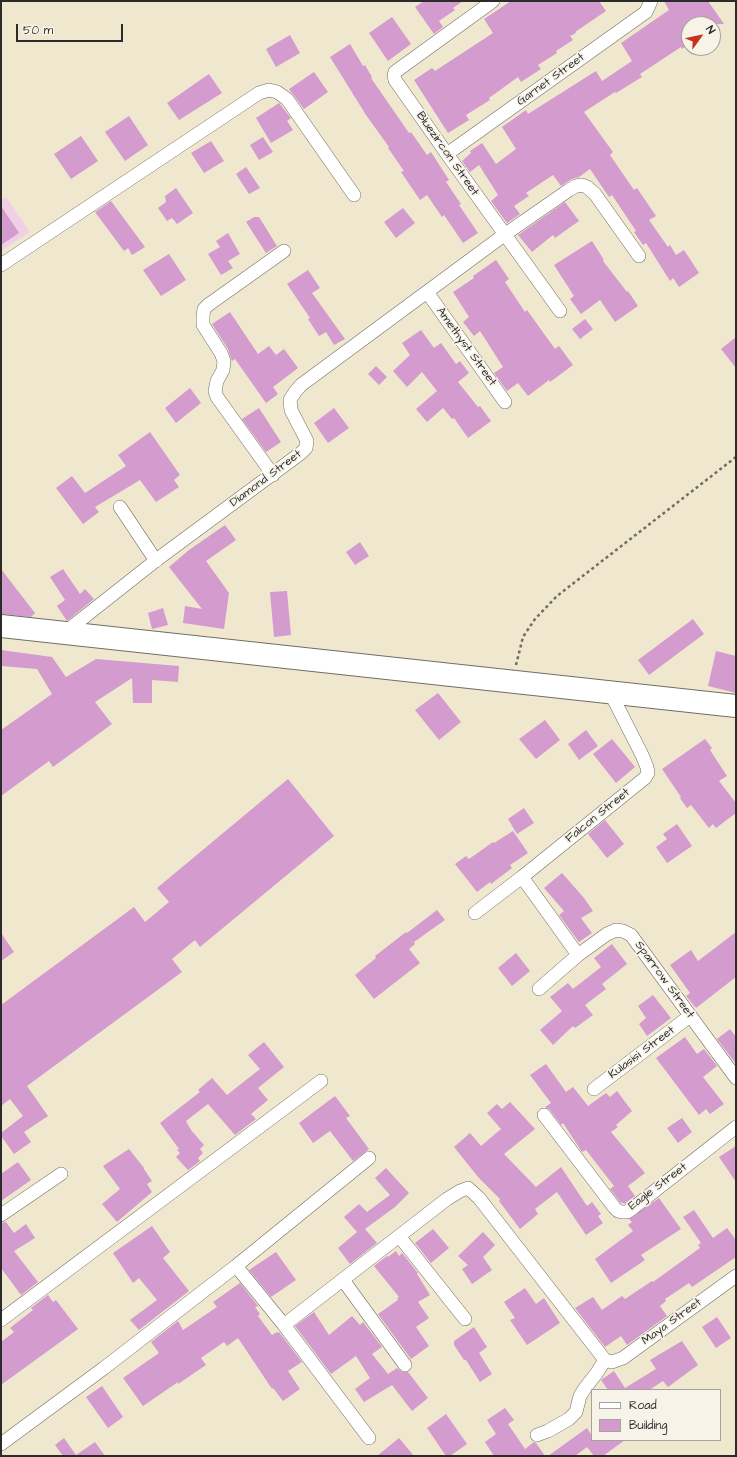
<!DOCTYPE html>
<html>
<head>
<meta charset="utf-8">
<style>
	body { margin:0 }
	#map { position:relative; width:737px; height:1457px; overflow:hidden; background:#f0e7cf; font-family:"Architects Daughter",sans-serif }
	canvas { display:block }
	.frame { position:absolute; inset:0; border:2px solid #2b2b2b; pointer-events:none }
	.legend { position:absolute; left:591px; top:1389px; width:130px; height:52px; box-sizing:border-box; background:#f7f3e8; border:1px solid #a5a39c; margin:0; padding:5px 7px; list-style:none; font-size:12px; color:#2b2b2b }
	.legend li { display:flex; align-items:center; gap:8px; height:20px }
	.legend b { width:20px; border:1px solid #a5a39c }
	.north { position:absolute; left:681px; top:16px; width:40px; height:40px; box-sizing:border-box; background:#f7f3e8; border:1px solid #a5a39c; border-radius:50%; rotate:57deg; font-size:11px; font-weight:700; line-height:16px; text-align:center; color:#2b2b2b }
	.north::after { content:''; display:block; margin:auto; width:14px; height:18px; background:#c8321e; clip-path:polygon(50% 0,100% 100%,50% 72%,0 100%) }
	.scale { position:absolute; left:16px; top:24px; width:107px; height:18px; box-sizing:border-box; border:2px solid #2b2b2b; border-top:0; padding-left:5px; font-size:12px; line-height:14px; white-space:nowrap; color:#2b2b2b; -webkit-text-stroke:3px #f7f3e8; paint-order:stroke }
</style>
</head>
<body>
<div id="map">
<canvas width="737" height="1457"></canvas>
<div class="frame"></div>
<ul class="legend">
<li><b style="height:5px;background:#fff"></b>Road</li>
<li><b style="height:11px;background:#d49bcf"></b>Building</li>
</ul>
<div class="north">N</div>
<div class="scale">50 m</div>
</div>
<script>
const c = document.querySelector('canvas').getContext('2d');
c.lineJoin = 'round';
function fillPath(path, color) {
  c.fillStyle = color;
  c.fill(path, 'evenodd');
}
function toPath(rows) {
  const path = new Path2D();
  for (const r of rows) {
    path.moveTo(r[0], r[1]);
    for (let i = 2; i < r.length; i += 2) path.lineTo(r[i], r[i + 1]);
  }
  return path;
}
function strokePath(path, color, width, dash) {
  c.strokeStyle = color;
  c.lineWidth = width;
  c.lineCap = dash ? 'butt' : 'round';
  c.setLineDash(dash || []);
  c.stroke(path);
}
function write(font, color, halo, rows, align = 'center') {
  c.font = font + ' "Architects Daughter",sans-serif';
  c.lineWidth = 3.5;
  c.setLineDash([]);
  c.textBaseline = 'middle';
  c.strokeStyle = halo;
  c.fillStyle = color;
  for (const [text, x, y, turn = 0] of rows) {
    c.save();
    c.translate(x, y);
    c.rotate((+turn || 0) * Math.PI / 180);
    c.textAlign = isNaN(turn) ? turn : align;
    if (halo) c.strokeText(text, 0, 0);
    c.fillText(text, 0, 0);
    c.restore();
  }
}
const built = toPath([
	[6,197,30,232,1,251,1,200]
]);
const building = toPath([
	[424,1,463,1,453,8,455,10,439,21,443,27,434,34,415,7],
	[511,1,599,1,606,11,575,32,576,33,570,36,573,40,556,51,557,53,538,65,541,69,521,82,518,77,489,98,490,100,466,115,469,120,448,133,414,80,432,68,435,71,493,33,484,19],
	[664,1,708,1,724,24,689,24,689,44,682,49,681,47,640,74,642,77,616,93,615,92,584,112,613,152,610,155,634,190,637,188,656,216,649,220,668,247,670,245,676,255,684,250,699,273,679,287,673,278,670,281,646,243,643,245,634,232,636,231,612,195,609,197,590,169,579,177,572,179,561,186,553,175,526,193,529,196,514,206,520,214,507,223,491,201,498,195,479,165,470,172,462,161,471,153,470,151,482,143,496,164,516,149,502,127,526,110,528,114,596,71,602,81,632,61,621,43,669,10],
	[392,17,411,44,388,61,369,33],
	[290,35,300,53,276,67,266,49],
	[350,44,363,66,365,65,372,77,371,78,409,133,411,132,427,155,431,152,449,180,446,182,461,204,459,205,478,233,463,243,444,215,442,217,427,195,420,200,401,172,404,171,388,148,389,147,366,115,330,57],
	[314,72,328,92,304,109,289,89],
	[209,74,222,93,179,120,167,103],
	[279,103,291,118,287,121,293,130,271,143,256,118],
	[129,116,148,145,125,161,105,132],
	[81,136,98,161,71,179,54,154],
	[263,137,273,152,259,160,250,145],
	[211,141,224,161,204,173,191,153],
	[246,167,260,188,249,194,236,174],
	[176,188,193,213,177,224,172,218,167,221,158,208,166,202,165,196],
	[111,201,145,247,132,255,128,248,124,251,95,212],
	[565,202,579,221,555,238,553,235,532,252,518,235],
	[1,206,19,233,1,245],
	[403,208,415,223,396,238,384,222],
	[254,217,259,217,277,246,266,253,246,222],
	[228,233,240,254,228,261,233,268,221,275,208,254,220,247,216,241],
	[592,241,604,260,603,261,627,292,628,291,638,306,615,322,600,300,581,314,570,299,574,296,554,265],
	[169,254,186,280,161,296,143,270],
	[496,260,509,279,505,282,525,312,527,310,555,349,559,346,573,365,550,382,549,380,528,396,518,383,507,391,494,373,503,367,480,331,474,336,463,322,469,317,453,292,474,278,473,276],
	[308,270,320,288,312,293,345,339,334,345,326,332,319,336,308,319,310,318,287,284],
	[230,312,258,354,269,346,276,355,284,349,298,368,273,387,278,394,266,403,235,359,232,361,228,349,212,324],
	[585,319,593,329,580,339,572,329],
	[421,330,434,348,441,343,456,364,460,361,469,373,458,382,478,407,480,406,491,421,468,438,454,418,452,419,443,408,427,422,416,409,437,391,422,372,407,387,393,371,410,355,402,343],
	[736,337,736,368,721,349],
	[376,366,387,377,379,385,368,374],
	[190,388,201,403,176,423,165,408],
	[259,408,281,442,266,452,242,419],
	[334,408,349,428,328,443,314,423],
	[150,432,180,475,174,480,179,487,156,502,140,480,95,507,99,512,83,524,56,488,72,476,85,493,126,466,118,455],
	[225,525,236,540,206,561,229,593,224,629,183,623,185,606,202,609,169,567,189,550],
	[360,542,369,556,355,565,346,552],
	[1,569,35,613,31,617,1,614],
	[63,569,80,594,85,589,94,599,67,621,57,606,65,600,50,577],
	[287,591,291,635,274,637,270,592],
	[163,608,168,625,152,629,148,613],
	[693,619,704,634,649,675,638,660],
	[1,650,52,657,66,677,96,659,179,666,178,682,152,680,152,703,133,703,132,678,95,702,112,724,53,767,49,761,1,796,1,730,52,694,37,669,1,666],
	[716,651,736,656,736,693,708,686],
	[438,693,461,722,439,740,415,710],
	[545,720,560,740,536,759,519,739],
	[586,730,598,746,579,760,568,744],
	[612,739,635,767,616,783,593,754],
	[705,739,712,748,710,750,727,776,719,781,736,803,736,813,716,828,713,824,709,828,691,805,687,808,680,798,681,797,662,769],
	[288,779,334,836,200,947,195,940,172,959,182,972,27,1086,48,1116,24,1132,31,1142,14,1154,1,1136,1,1133,23,1116,10,1099,1,1106,1,1005,134,907,145,922,169,902,157,888],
	[524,808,534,823,517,834,508,819],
	[605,820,624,844,607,858,588,834],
	[677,824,692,846,667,863,656,847,667,839,663,834],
	[513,831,528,853,510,865,512,868,491,884,490,882,477,892,455,864,466,856,469,859,493,842,494,843],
	[562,873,584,898,593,911,581,918,592,933,579,942,559,915,564,911,544,888],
	[437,910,445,920,414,942,415,944,409,949,420,963,374,999,355,975,376,958,375,956,406,932,407,933],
	[736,932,736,977,696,1008,686,996,690,993,670,965,691,950,698,961],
	[1,933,14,952,1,961],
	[612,944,627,964,602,984,606,989,585,1005,593,1015,575,1028,573,1026,553,1045,540,1030,562,1011,550,997,568,983,573,989,601,967,594,958],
	[516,953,530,971,512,986,498,968],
	[653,995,671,1018,647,1036,639,1024,646,1018,638,1006],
	[730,1029,736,1037,736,1064,717,1039],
	[685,1037,697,1054,704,1049,717,1066,703,1077,724,1104,710,1114,706,1109,699,1115,656,1058],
	[264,1042,284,1067,258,1088,268,1100,251,1114,256,1119,235,1135,208,1104,186,1121,191,1130,204,1145,200,1149,203,1153,198,1158,200,1161,188,1170,176,1157,180,1153,177,1150,179,1149,160,1123,200,1092,198,1090,212,1078,227,1095,260,1069,248,1055],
	[546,1064,566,1092,573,1087,588,1106,606,1093,610,1097,617,1091,632,1111,616,1125,618,1127,611,1132,645,1173,628,1186,635,1196,625,1204,620,1202,610,1189,614,1186,586,1150,582,1152,563,1123,561,1125,550,1110,545,1107,551,1103,530,1075],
	[335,1096,350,1116,346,1118,369,1149,353,1161,330,1131,313,1143,299,1123],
	[510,1102,535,1129,504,1154,536,1187,561,1167,587,1206,592,1202,601,1214,598,1216,603,1223,586,1235,557,1192,535,1209,538,1214,520,1229,499,1201,500,1199,478,1177,454,1147,470,1133,481,1146,501,1129,487,1113,497,1104,502,1109],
	[682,1118,692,1132,678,1143,667,1128],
	[736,1146,736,1182,719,1157],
	[129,1149,144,1168,144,1169,152,1181,147,1184,152,1192,117,1222,102,1204,120,1189,103,1166],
	[18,1162,31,1180,1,1201,1,1174],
	[386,1168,409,1193,395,1207,365,1229,377,1243,350,1264,338,1248,357,1232,344,1217,359,1204,367,1212,390,1195,375,1178],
	[659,1198,681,1229,641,1255,645,1260,611,1283,595,1259,633,1231,628,1225,632,1222,629,1219],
	[694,1210,713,1238,727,1228,736,1240,736,1257,692,1287,689,1283,665,1299,666,1301,660,1306,667,1316,627,1345,621,1336,605,1347,575,1308,593,1297,602,1310,622,1296,625,1299,652,1281,653,1282,700,1248,698,1245,701,1243,683,1217],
	[6,1222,14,1233,26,1224,35,1238,14,1251,38,1282,21,1295,1,1268,1,1223],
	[152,1226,170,1252,163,1258,189,1291,139,1330,130,1320,157,1300,139,1278,133,1283,113,1253],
	[433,1229,449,1248,431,1263,415,1243],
	[483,1232,495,1245,483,1257,492,1270,472,1284,462,1269,468,1265,458,1256],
	[396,1251,399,1256,402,1253,418,1273,417,1274,430,1295,418,1302,429,1318,416,1327,429,1346,411,1359,378,1314,398,1300,397,1298,399,1297,374,1266,387,1256,388,1257],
	[276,1252,296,1280,271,1297,249,1270],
	[240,1283,258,1306,255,1307,260,1314,258,1316,272,1335,277,1332,278,1333,279,1332,302,1362,288,1371,300,1389,283,1401,273,1388,272,1389,238,1338,227,1346,224,1342,201,1358,206,1365,178,1384,178,1382,143,1406,123,1378,159,1353,151,1342,178,1321,183,1330,217,1307,213,1302],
	[525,1288,536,1304,544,1298,560,1323,527,1345,510,1320,515,1318,504,1302],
	[48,1295,53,1302,56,1300,78,1329,1,1385,1,1342,14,1332,10,1328,33,1310,31,1308],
	[314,1312,329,1335,352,1316,360,1325,363,1322,382,1347,372,1354,388,1374,397,1368,402,1372,408,1372,428,1398,412,1411,392,1385,364,1402,355,1389,370,1378,356,1356,331,1374,295,1326],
	[717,1317,731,1338,716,1348,702,1327],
	[474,1327,487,1347,479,1353,492,1374,480,1382,466,1360,464,1360,454,1345,454,1341],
	[682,1341,698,1365,668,1387,663,1381,649,1390,608,1390,601,1380,614,1371,625,1388,656,1369,650,1360],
	[102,1386,123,1417,108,1428,86,1397],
	[505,1408,514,1420,508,1424,525,1449,534,1442,536,1443,545,1456,494,1456,485,1442,496,1434,487,1420],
	[446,1414,467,1444,450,1456,446,1456,427,1428],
	[587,1428,592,1436,592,1440,625,1440,603,1456,594,1456,587,1447,575,1456,548,1456],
	[64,1438,76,1455,95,1442,105,1456,63,1456,55,1445],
	[399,1438,414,1456,377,1456]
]);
const path = toPath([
	[516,665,523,637,535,619,557,596,736,457]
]);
const minor = toPath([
	[493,1,395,72,394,75,395,80,447,154,560,311],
	[447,154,646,12,651,1],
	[1,265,259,93,269,90,277,92,287,99,354,195],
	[427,292,505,402],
	[273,475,217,397,215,391,217,381,223,370,224,361,221,353,203,325,203,316,204,309,208,305,284,251],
	[120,507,156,561],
	[64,633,159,558,301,453,306,448,307,441,291,410,290,400,295,392,301,385,504,235,569,190,576,186,582,185,587,187,595,194,639,256],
	[522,877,578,955],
	[475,913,522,877,645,778,648,773,647,767,642,755,610,692],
	[539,989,578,955,607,934,616,930,623,931,631,935,736,1078],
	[594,1089,690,1016],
	[544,1115,614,1207,618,1211,622,1212,627,1212,633,1208,736,1127],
	[1,1215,61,1174],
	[399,1236,465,1319],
	[236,1266,369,1158],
	[343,1280,405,1365],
	[1,1320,321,1081],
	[284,1325,447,1199,460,1191,468,1188,479,1198,605,1360],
	[605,1360,612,1362,623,1358,736,1276],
	[537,1435,548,1431,569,1419,576,1412,580,1396,585,1388,596,1374,605,1360],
	[1,1444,104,1368,236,1266,284,1325,369,1438]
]);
const trunk = toPath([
	[1,626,736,706]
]);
const streetNames = [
	["Garnet Street",551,80,-36],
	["Bluezircon Street",447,154,55],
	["Amethyst Street",466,347,54],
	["Diamond Street",266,479,-37],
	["Falcon Street",598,816,-39],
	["Sparrow Street",664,980,54],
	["Kulasisi Street",642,1053,-37],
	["Eagle Street",658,1187,-37],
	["Maya Street",672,1322,-36]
];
fillPath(built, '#f0d0e4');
fillPath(building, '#d49bcf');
strokePath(minor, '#706d64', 14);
strokePath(trunk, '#706d64', 24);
strokePath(path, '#706d64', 2.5, [3, 3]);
strokePath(minor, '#fff', 13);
strokePath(trunk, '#fff', 22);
write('12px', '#2b2b2b', '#f7f3e8', streetNames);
</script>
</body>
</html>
